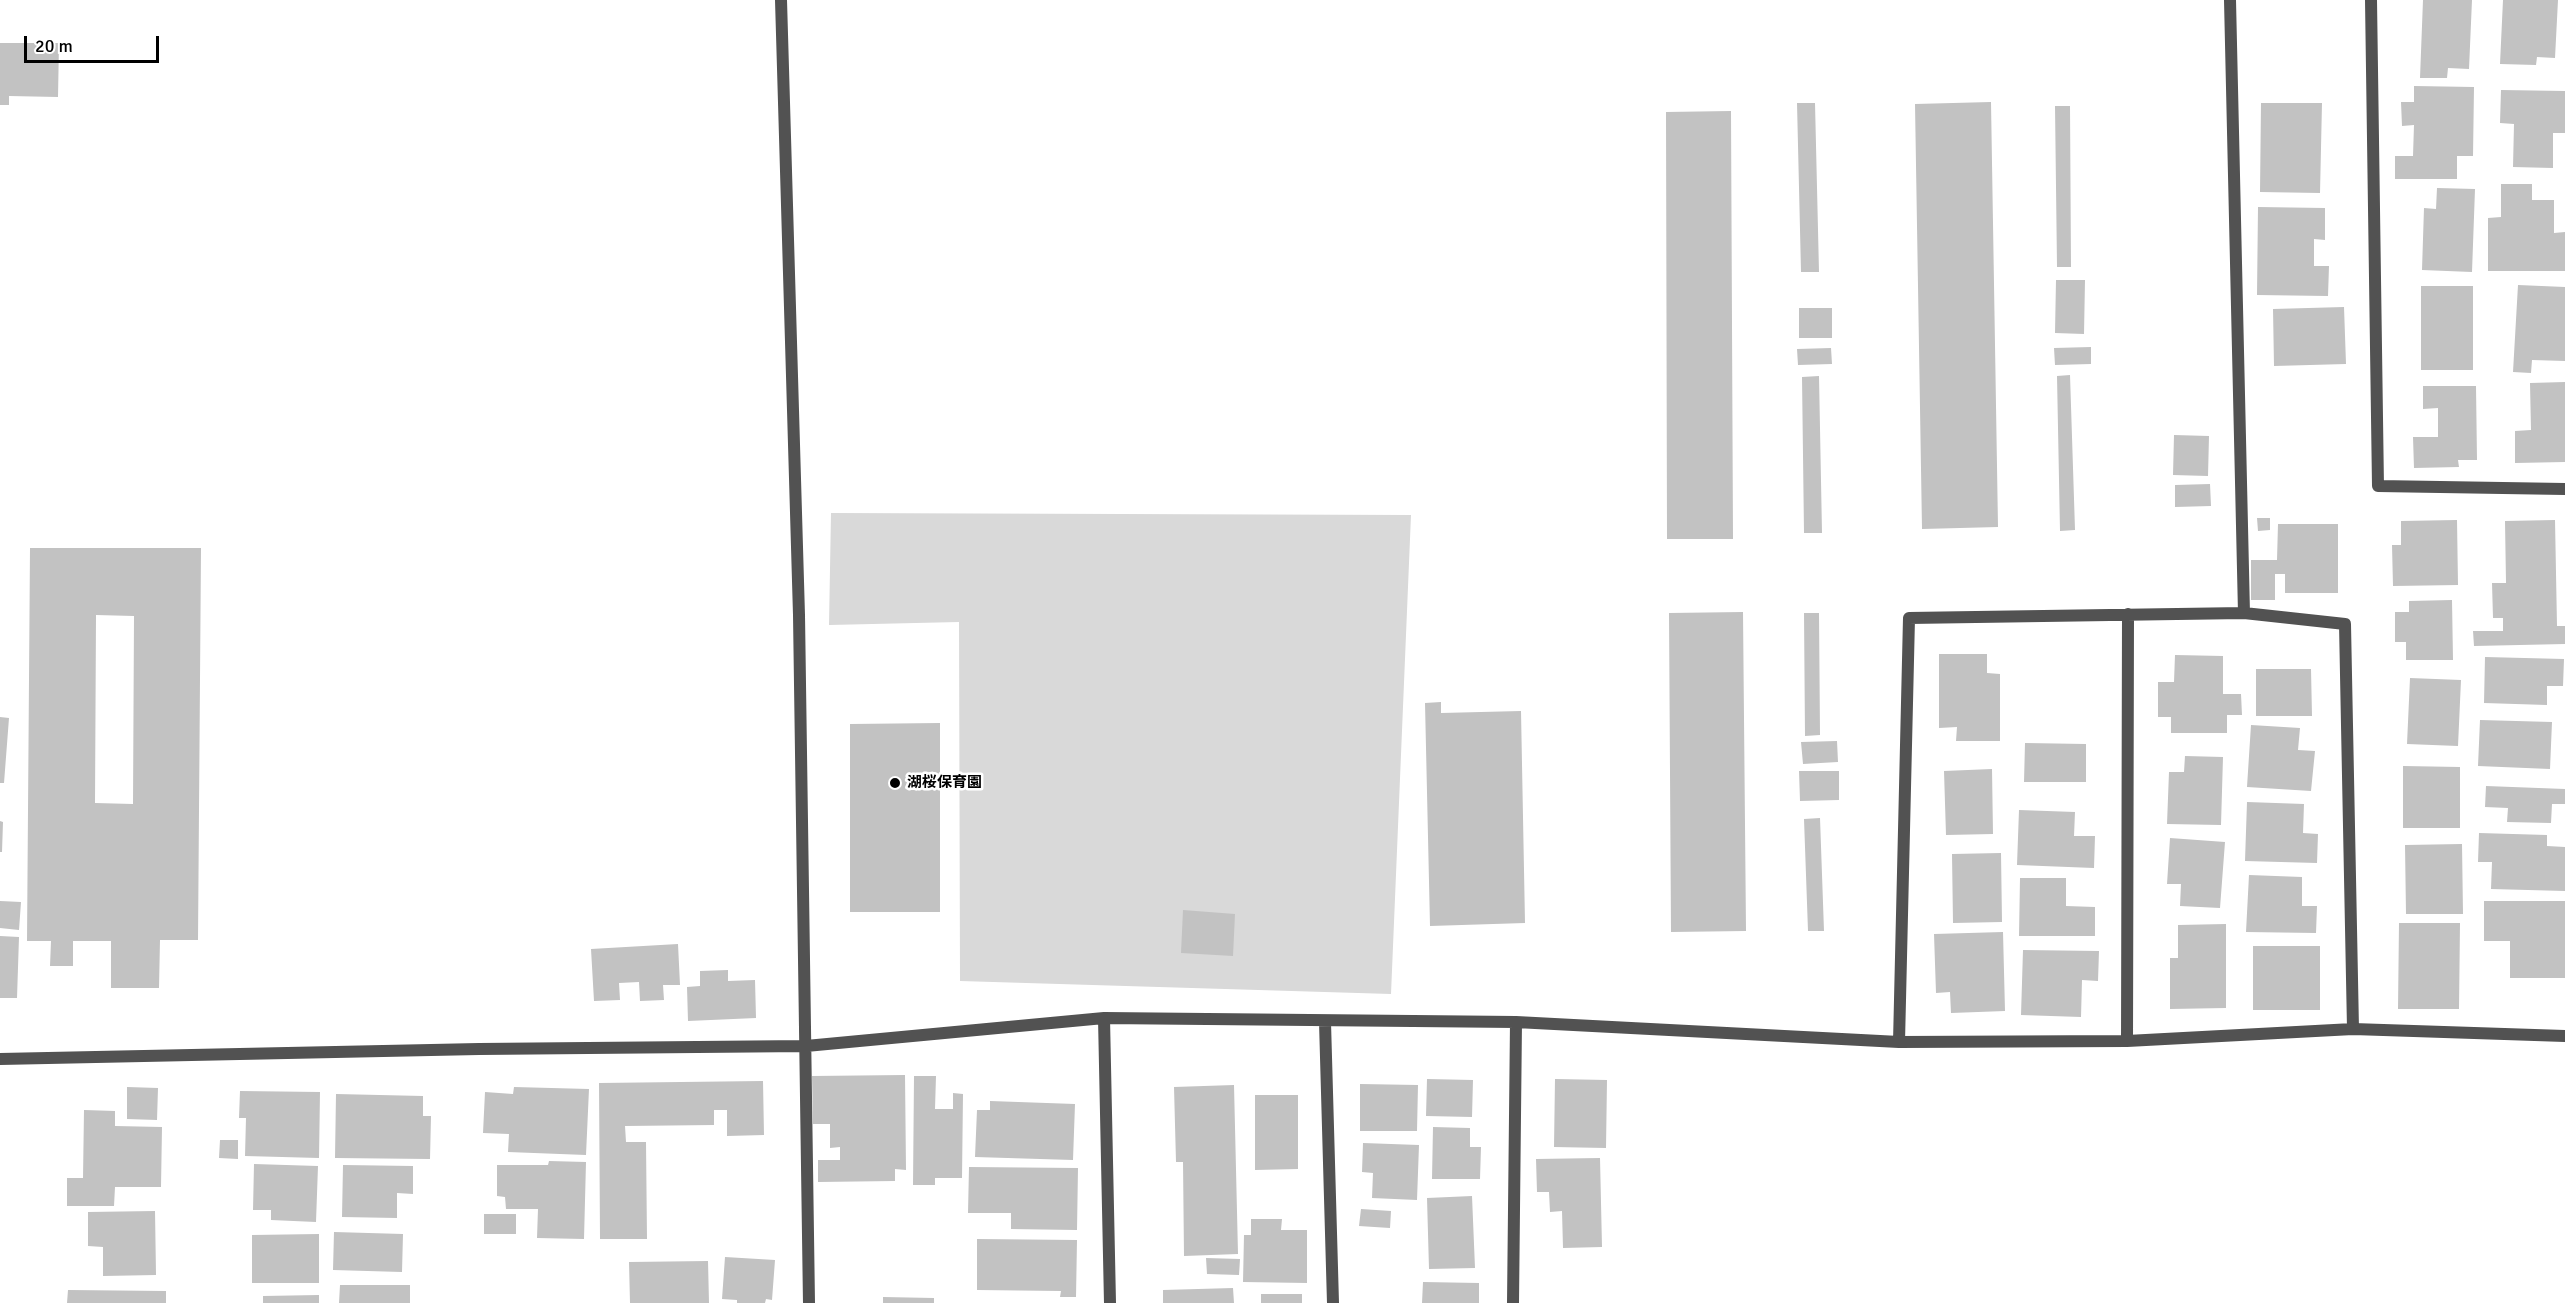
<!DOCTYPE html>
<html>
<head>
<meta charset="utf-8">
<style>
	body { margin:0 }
	#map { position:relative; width:2565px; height:1303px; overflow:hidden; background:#fff; font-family:Signika,sans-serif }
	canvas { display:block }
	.scale { position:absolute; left:24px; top:36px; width:135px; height:27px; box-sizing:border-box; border:3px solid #000; border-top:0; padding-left:8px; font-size:18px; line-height:21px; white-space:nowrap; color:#000; -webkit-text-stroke:4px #fff; paint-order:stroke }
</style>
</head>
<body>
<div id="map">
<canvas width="2565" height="1303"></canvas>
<div class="scale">20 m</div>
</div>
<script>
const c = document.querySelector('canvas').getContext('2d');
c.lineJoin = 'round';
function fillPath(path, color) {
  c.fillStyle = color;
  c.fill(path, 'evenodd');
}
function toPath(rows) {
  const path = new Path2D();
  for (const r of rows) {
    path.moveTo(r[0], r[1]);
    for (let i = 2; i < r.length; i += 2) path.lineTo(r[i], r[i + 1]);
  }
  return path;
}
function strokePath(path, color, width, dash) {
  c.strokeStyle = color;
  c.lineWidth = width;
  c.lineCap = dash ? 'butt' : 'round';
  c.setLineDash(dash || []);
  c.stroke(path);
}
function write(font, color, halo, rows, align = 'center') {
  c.font = font + ' Signika,"Noto Sans JP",sans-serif';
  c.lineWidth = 5;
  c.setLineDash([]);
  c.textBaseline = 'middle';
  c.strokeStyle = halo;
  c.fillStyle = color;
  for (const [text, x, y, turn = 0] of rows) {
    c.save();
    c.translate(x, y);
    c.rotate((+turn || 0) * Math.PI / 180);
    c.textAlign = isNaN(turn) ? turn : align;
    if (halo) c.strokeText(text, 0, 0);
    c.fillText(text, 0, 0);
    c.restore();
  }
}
const green = toPath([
	[831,513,1411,515,1391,994,960,981,959,622,829,625]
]);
const building = toPath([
	[2423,0,2472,0,2469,69,2448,68,2447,78,2420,78],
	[2503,0,2558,0,2555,58,2537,57,2536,65,2500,64],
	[0,43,59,43,58,97,9,96,9,105,0,105],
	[2414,86,2474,87,2473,156,2457,156,2457,179,2395,179,2395,156,2413,156,2414,125,2402,126,2401,102,2414,102],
	[2501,90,2565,91,2565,133,2553,133,2553,168,2513,167,2514,124,2500,123],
	[1991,102,1998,527,1922,529,1915,104],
	[1797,103,1815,103,1819,272,1801,272],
	[2261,103,2322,103,2320,193,2260,192],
	[2055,106,2070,106,2071,267,2057,267],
	[1731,111,1733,539,1667,539,1666,112],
	[2501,184,2532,184,2532,200,2554,200,2554,233,2565,232,2565,271,2488,271,2488,218,2501,217],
	[2437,188,2475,189,2472,272,2422,270,2424,208,2436,209],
	[2258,207,2325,208,2325,240,2314,239,2314,266,2329,266,2328,296,2257,295],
	[2056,280,2085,280,2084,334,2055,333],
	[2518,285,2565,287,2565,361,2532,360,2531,373,2513,372],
	[2421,286,2473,286,2473,370,2421,370],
	[2344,307,2346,364,2274,366,2273,309],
	[1799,308,1832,308,1832,338,1799,338],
	[2091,347,2091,364,2055,365,2054,348],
	[1831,348,1832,364,1798,365,1797,349],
	[2070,375,2075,530,2060,531,2057,376],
	[1819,376,1822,533,1804,533,1802,377],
	[2565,382,2565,462,2515,463,2515,431,2531,430,2530,383],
	[2423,386,2476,386,2477,460,2458,460,2459,467,2414,468,2413,437,2438,437,2438,408,2423,409],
	[2174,435,2209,436,2208,476,2173,475],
	[2210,484,2211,506,2175,507,2175,485],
	[2257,518,2270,518,2270,530,2258,531],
	[2457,520,2458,585,2393,586,2392,545,2401,545,2401,521],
	[2555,520,2557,626,2565,626,2565,644,2474,646,2473,631,2503,631,2503,618,2493,618,2492,583,2506,583,2505,521],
	[2278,524,2338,524,2338,593,2285,593,2285,574,2275,574,2275,600,2251,600,2251,560,2277,560],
	[30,548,201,548,198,940,160,940,159,988,111,988,111,941,73,941,73,966,50,966,51,941,27,941],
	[96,615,134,616,133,804,95,803],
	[2452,600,2453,660,2406,660,2406,642,2395,642,2395,612,2409,612,2409,601],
	[1743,612,1746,931,1671,932,1669,613],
	[1804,613,1819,613,1820,735,1805,736],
	[1939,654,1987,654,1987,673,2000,674,2000,741,1956,741,1957,727,1939,728],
	[2175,655,2223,656,2223,694,2241,694,2242,715,2227,715,2227,733,2171,733,2171,717,2158,717,2158,682,2174,682],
	[2485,657,2564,659,2563,686,2547,686,2547,705,2484,703],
	[2256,669,2311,669,2312,716,2256,716],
	[2410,678,2461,680,2458,746,2407,744],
	[1441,702,1441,713,1521,711,1525,923,1430,926,1425,703],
	[0,717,9,718,4,783,0,783],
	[2480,720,2552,722,2550,769,2478,766],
	[940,723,940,912,850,912,850,724],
	[2251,725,2300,728,2298,750,2315,751,2311,791,2247,787],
	[1837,741,1838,762,1803,764,1801,742],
	[2025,743,2086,744,2086,782,2024,782],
	[2185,756,2223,757,2221,825,2167,824,2169,772,2184,772],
	[2403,766,2460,767,2460,828,2403,828],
	[1992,769,1993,834,1946,835,1944,771],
	[1799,771,1839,771,1839,800,1800,801],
	[2486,786,2565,789,2565,804,2552,804,2551,823,2507,822,2508,808,2485,807],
	[2247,802,2304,804,2303,833,2318,834,2317,863,2245,861],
	[2019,810,2075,812,2074,836,2095,836,2094,868,2017,865],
	[1820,818,1824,931,1808,931,1804,819],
	[0,821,3,822,2,852,0,852],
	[2479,833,2547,835,2547,846,2565,847,2565,891,2491,889,2492,862,2478,862],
	[2170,838,2225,842,2220,908,2180,906,2181,884,2167,884],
	[2462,844,2463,914,2406,914,2405,845],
	[2001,853,2002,922,1953,923,1952,854],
	[2249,875,2302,877,2302,906,2317,906,2316,933,2246,932],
	[2020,878,2066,878,2066,906,2095,907,2095,936,2019,936],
	[0,901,21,902,19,930,0,928],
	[2484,901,2565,901,2565,978,2510,978,2510,941,2484,941],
	[1183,910,1235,914,1233,956,1181,953],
	[2399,923,2460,923,2459,1009,2398,1009],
	[2226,924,2226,1008,2170,1009,2170,958,2178,958,2178,925],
	[2003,932,2005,1011,1951,1013,1950,992,1936,993,1934,934],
	[0,936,19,937,17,998,0,998],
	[678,944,680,985,663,985,664,1000,640,1001,639,982,619,983,620,1000,594,1001,591,949],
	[2253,946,2320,946,2320,1010,2253,1010],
	[2023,950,2099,951,2098,981,2082,980,2081,1017,2021,1015],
	[728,970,728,981,755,980,756,1018,688,1021,687,987,700,986,700,971],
	[905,1075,906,1170,895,1169,895,1181,818,1182,818,1160,840,1160,840,1147,830,1148,830,1124,813,1124,812,1076],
	[914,1076,936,1076,935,1109,953,1109,953,1093,963,1094,962,1178,935,1178,935,1185,913,1185],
	[1427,1079,1473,1080,1472,1117,1426,1116],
	[1555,1079,1607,1080,1606,1148,1554,1147],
	[763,1081,764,1135,727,1136,727,1110,714,1110,714,1125,625,1126,626,1142,646,1142,647,1239,600,1239,599,1083],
	[1360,1084,1418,1085,1417,1131,1360,1131],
	[1234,1085,1238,1254,1184,1256,1183,1162,1176,1162,1174,1087],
	[127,1087,158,1088,157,1120,127,1119],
	[514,1087,589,1089,586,1155,508,1152,509,1134,483,1133,485,1092,513,1094],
	[240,1091,320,1092,319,1158,245,1156,246,1118,239,1118],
	[336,1094,423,1096,423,1116,431,1116,430,1159,335,1158],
	[1255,1095,1298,1095,1298,1169,1255,1170],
	[990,1101,1075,1104,1073,1160,975,1157,977,1110,990,1110],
	[84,1110,115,1111,115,1126,162,1127,161,1187,115,1187,114,1206,67,1206,67,1178,83,1178],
	[1433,1127,1470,1128,1470,1147,1481,1147,1480,1179,1432,1179],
	[220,1140,238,1140,238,1159,219,1158],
	[1363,1143,1419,1145,1417,1200,1372,1198,1373,1173,1362,1172],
	[1600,1158,1602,1247,1563,1248,1562,1211,1550,1212,1549,1192,1537,1192,1536,1159],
	[549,1161,586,1162,584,1239,537,1238,538,1209,506,1209,505,1197,497,1196,497,1165,548,1165],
	[254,1164,318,1166,316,1222,271,1220,271,1210,253,1210],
	[343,1165,413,1166,413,1194,397,1193,397,1218,342,1217],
	[969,1167,1078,1168,1077,1230,1011,1229,1011,1213,968,1213],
	[1472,1196,1475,1268,1429,1269,1427,1198],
	[1361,1209,1391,1211,1390,1228,1359,1226],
	[155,1211,156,1275,103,1276,103,1247,88,1246,88,1212],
	[484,1214,516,1214,516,1234,484,1234],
	[1251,1219,1282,1219,1281,1230,1307,1230,1307,1283,1243,1282,1244,1235,1251,1235],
	[334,1232,403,1234,402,1272,333,1270],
	[319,1234,319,1283,252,1283,252,1235],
	[977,1239,1077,1240,1076,1297,1060,1297,1061,1291,977,1290],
	[725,1257,775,1260,772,1300,766,1299,765,1303,737,1303,737,1300,722,1299],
	[1206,1258,1240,1259,1239,1275,1207,1274],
	[708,1261,709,1303,630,1303,629,1262],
	[1423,1282,1479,1283,1479,1303,1422,1303],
	[340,1285,410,1285,410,1303,339,1303],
	[1233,1288,1234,1303,1163,1303,1163,1290],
	[68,1290,166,1291,166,1303,67,1303],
	[1261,1294,1302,1294,1302,1303,1261,1303],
	[319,1295,319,1303,263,1303,263,1296],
	[883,1297,934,1298,934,1303,883,1303]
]);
const street = toPath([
	[781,0,799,615,809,1303],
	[2230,0,2244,613],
	[2371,0,2378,486,2565,489],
	[1104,1018,1110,1303],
	[1325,1022,1333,1303],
	[2127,1041,2128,614],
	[1899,1042,1909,618,2244,613,2345,624,2353,1029],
	[0,1059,479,1049,806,1046,1104,1018,1516,1022,1899,1042,2127,1041,2353,1029,2565,1036],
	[1513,1303,1516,1022]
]);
const markers = [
	[895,783,6,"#000"]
];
const poiNames = [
	["湖桜保育園",907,783]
];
fillPath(green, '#d9d9d9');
fillPath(building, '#c2c2c2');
strokePath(street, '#525252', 12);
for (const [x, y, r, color] of markers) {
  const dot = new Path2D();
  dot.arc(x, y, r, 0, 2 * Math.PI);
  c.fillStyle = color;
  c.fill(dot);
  strokePath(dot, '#fff', 2);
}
write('bold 15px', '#000', '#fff', poiNames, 'left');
</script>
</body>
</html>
